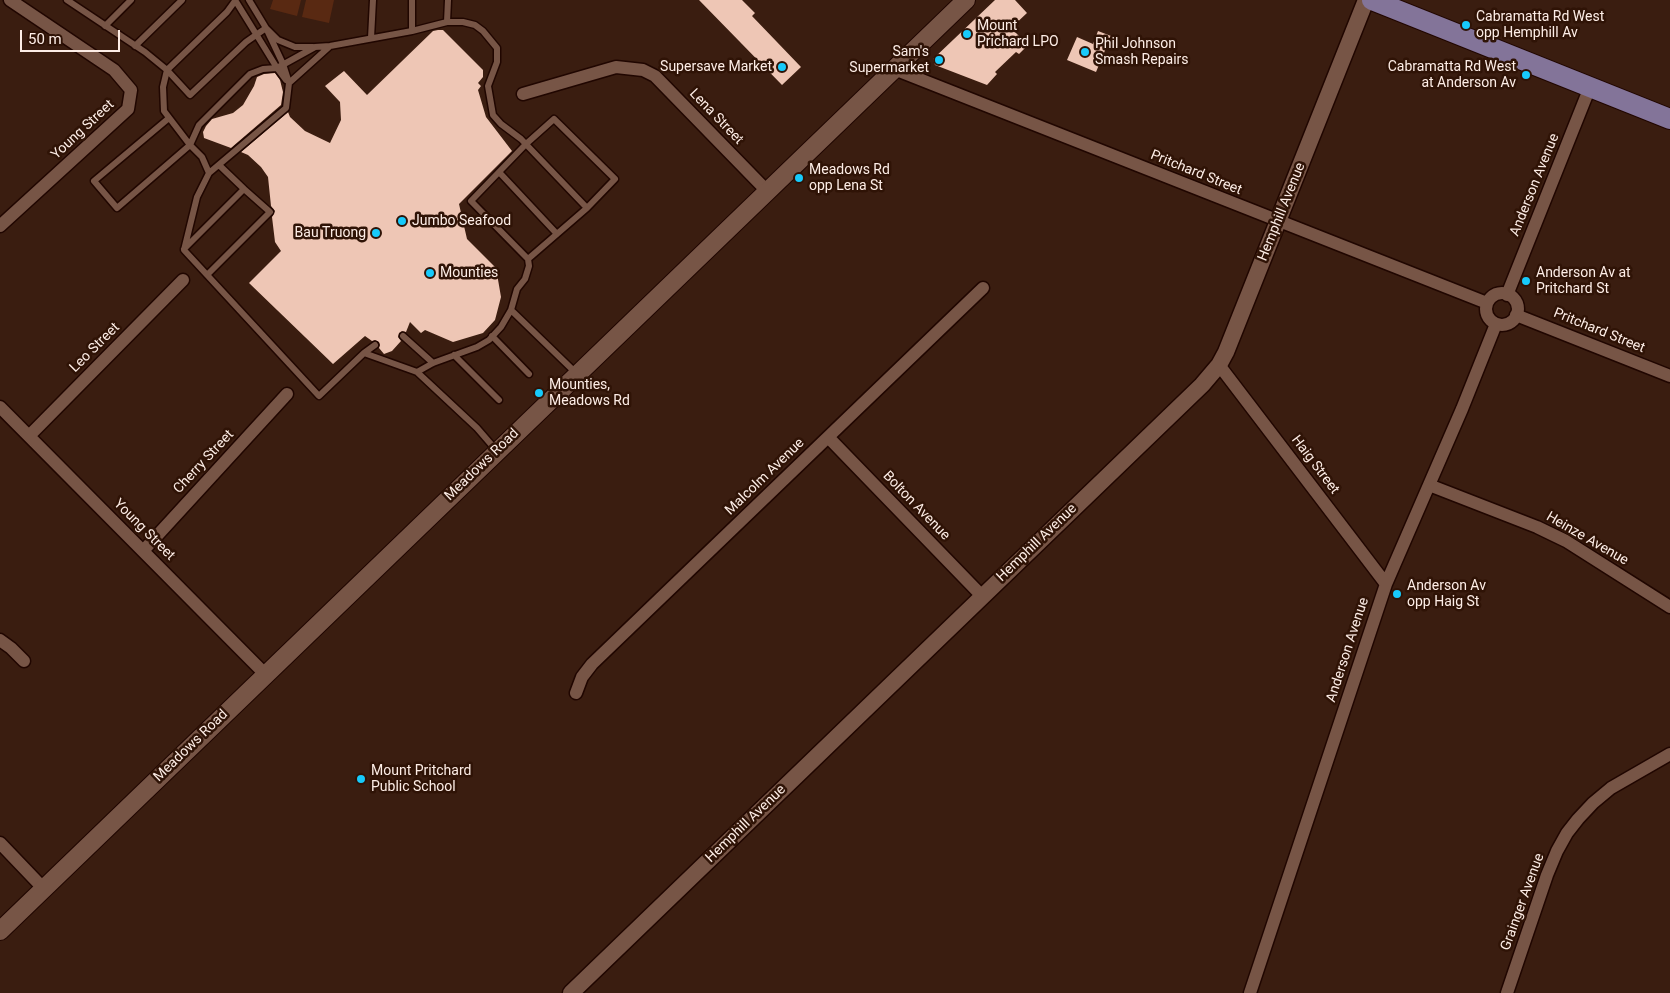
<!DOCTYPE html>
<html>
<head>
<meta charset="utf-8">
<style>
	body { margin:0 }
	#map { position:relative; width:1670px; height:993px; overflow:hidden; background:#3a1d10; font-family:Roboto,sans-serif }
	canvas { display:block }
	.scale { position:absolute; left:20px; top:30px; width:100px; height:22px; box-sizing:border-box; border:2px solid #fdede6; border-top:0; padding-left:6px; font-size:15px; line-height:18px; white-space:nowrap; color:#fdede6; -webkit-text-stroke:4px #2f1306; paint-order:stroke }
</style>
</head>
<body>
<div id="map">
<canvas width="1670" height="993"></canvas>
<div class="scale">50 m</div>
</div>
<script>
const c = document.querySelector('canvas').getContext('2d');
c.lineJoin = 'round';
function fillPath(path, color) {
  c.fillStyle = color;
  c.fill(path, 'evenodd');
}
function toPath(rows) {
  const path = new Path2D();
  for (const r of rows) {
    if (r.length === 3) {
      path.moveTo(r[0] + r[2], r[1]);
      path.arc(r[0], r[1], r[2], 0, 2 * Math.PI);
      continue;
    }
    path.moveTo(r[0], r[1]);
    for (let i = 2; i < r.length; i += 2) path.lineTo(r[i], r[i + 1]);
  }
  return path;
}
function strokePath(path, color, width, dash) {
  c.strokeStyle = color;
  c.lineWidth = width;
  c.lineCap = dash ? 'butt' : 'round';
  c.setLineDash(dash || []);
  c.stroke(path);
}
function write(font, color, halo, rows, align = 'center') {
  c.font = font + ' Roboto,sans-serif';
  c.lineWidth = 5;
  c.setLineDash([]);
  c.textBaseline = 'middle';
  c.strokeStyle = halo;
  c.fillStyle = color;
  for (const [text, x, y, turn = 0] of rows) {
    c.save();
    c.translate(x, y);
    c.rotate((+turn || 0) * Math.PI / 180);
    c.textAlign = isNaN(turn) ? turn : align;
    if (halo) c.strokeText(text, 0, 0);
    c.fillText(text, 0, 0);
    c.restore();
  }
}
const green = toPath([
	[273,0,301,0,297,16,270,9],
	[306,0,334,0,329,23,302,17]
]);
const building = toPath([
	[699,0,742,0,755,13,752,16,801,67,782,85],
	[995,0,1015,0,1027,13,1011,28,1028,45,1019,54,1016,52,995,72,997,74,987,85,935,65,933,59],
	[438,30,443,30,483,70,483,77,478,83,481,86,478,90,486,117,512,151,459,204,467,239,496,268,501,297,495,320,483,333,453,342,425,330,421,333,410,322,406,332,402,331,399,333,398,337,401,341,392,351,384,354,379,348,380,345,379,342,375,340,372,341,365,336,333,364,249,283,281,251,275,242,272,217,275,211,271,206,268,177,261,167,248,155,241,152,288,112,290,117,305,131,330,143,341,120,340,102,325,86,344,71,367,95,433,31],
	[1098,31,1111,36,1096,72,1067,60,1077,37,1093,44],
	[275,73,280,80,283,92,281,105,231,148,204,138,203,132,206,126,212,119,233,113,243,105,254,86,257,77,264,74]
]);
const service = toPath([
	[67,0,145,52,167,70,163,87,164,111,190,145,202,157,209,173,197,197,184,250,319,396,364,353,417,372,477,428,496,450],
	[235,0,277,68,286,80],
	[412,0,412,31],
	[235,1,227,12,167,70,190,95,246,42,266,28,278,40,295,47,313,47],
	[447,22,448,0],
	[105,26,131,0],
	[371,38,373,0],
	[135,46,182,0],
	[289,83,329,47],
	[169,118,94,181,117,208,190,145,199,125,250,74,263,69,277,68,315,47,330,46,412,31,447,22,463,22,475,25,483,31,497,48,497,62,488,86,493,115,501,124,521,139,587,208,528,259,529,266,525,279,517,289,511,310,576,373],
	[499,172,557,234],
	[209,173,286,108,289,83,283,64,266,28,249,0],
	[184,249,244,189,219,165],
	[528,259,471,201,526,144,554,119,615,179,587,208],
	[207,275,270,212,244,189],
	[403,336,433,363],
	[492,336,529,374],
	[364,353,375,345],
	[454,355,499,400],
	[417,372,433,363,477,347,489,340,501,327,511,310]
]);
const minor = toPath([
	[894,69,1487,303],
	[523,94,616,67,643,70,655,76,767,191],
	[0,226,128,109,131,90,114,70,10,0],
	[1502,309,16],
	[1507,295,1590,87],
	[1516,315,1670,376],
	[1219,365,1386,584],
	[0,407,265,674],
	[29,436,183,280],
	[828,437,982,596],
	[1429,485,1537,527,1566,541,1670,607],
	[143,551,287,394],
	[0,640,11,648,24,661],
	[576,693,582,677,592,664,983,288],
	[0,843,44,889],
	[1250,993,1386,584,1462,409,1496,324],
	[1507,993,1547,875,1557,851,1567,833,1578,819,1593,803,1611,788,1670,754]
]);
const tertiary = toPath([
	[571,993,1202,385,1219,365,1226,352,1366,0]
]);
const secondary = toPath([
	[0,931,966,0]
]);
const primary = toPath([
	[1372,0,1670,119]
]);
const markers = [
	[1466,25,5,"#17cafb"],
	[967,34,5,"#17cafb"],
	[1085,52,5,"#17cafb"],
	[939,60,5,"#17cafb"],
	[782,67,5,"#17cafb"],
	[1526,75,5,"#17cafb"],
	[799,178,5,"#17cafb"],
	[402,221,5,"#17cafb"],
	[376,233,5,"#17cafb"],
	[430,273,5,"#17cafb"],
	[1526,281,5,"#17cafb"],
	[539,393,5,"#17cafb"],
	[1397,594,5,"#17cafb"],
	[361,779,5,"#17cafb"]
];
const poiNames = [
	["Cabramatta Rd West",1476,17],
	["opp Hemphill Av",1476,33],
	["Mount",977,26],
	["Prichard LPO",977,42],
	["Phil Johnson",1095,44],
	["Smash Repairs",1095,60],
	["Sam's",929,52,"right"],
	["Supermarket",929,68,"right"],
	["Supersave Market",772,67,"right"],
	["Cabramatta Rd West",1516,67,"right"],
	["at Anderson Av",1516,83,"right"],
	["Meadows Rd",809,170],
	["opp Lena St",809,186],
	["Jumbo Seafood",412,221],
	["Bau Truong",366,233,"right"],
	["Mounties",440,273],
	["Anderson Av at",1536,273],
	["Pritchard St",1536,289],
	["Mounties,",549,385],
	["Meadows Rd",549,401],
	["Anderson Av",1407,586],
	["opp Haig St",1407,602],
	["Mount Pritchard",371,771],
	["Public School",371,787]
];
const streetNames = [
	["Lena Street",716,117,46],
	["Young Street",83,130,-43],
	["Pritchard Street",1196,173,22],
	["Anderson Avenue",1535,185,-68],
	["Hemphill Avenue",1282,212,-68],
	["Pritchard Street",1599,331,22],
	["Leo Street",95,348,-45],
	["Cherry Street",204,462,-47],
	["Meadows Road",482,465,-44],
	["Haig Street",1315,465,53],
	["Malcolm Avenue",765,477,-44],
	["Bolton Avenue",916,506,46],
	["Young Street",144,530,45],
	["Heinze Avenue",1587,539,30],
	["Hemphill Avenue",1037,543,-44],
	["Anderson Avenue",1348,650,-72],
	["Meadows Road",191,746,-44],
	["Hemphill Avenue",746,824,-44],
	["Grainger Avenue",1523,902,-70]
];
fillPath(green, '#592912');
fillPath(building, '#eec6b5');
strokePath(service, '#200600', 9);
strokePath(minor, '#200600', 15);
strokePath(tertiary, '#200600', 19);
strokePath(secondary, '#200600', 20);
strokePath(primary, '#200600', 22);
strokePath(service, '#775546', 6);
strokePath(minor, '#775546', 12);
strokePath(tertiary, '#775546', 16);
strokePath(secondary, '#775546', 18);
strokePath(primary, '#837499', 20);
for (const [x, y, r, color] of markers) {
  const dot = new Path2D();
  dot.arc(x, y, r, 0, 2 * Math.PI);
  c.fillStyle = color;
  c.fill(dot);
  strokePath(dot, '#2f1306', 2);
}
write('14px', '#fdede6', '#2f1306', poiNames, 'left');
write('14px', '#fdede6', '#2f1306', streetNames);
</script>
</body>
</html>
